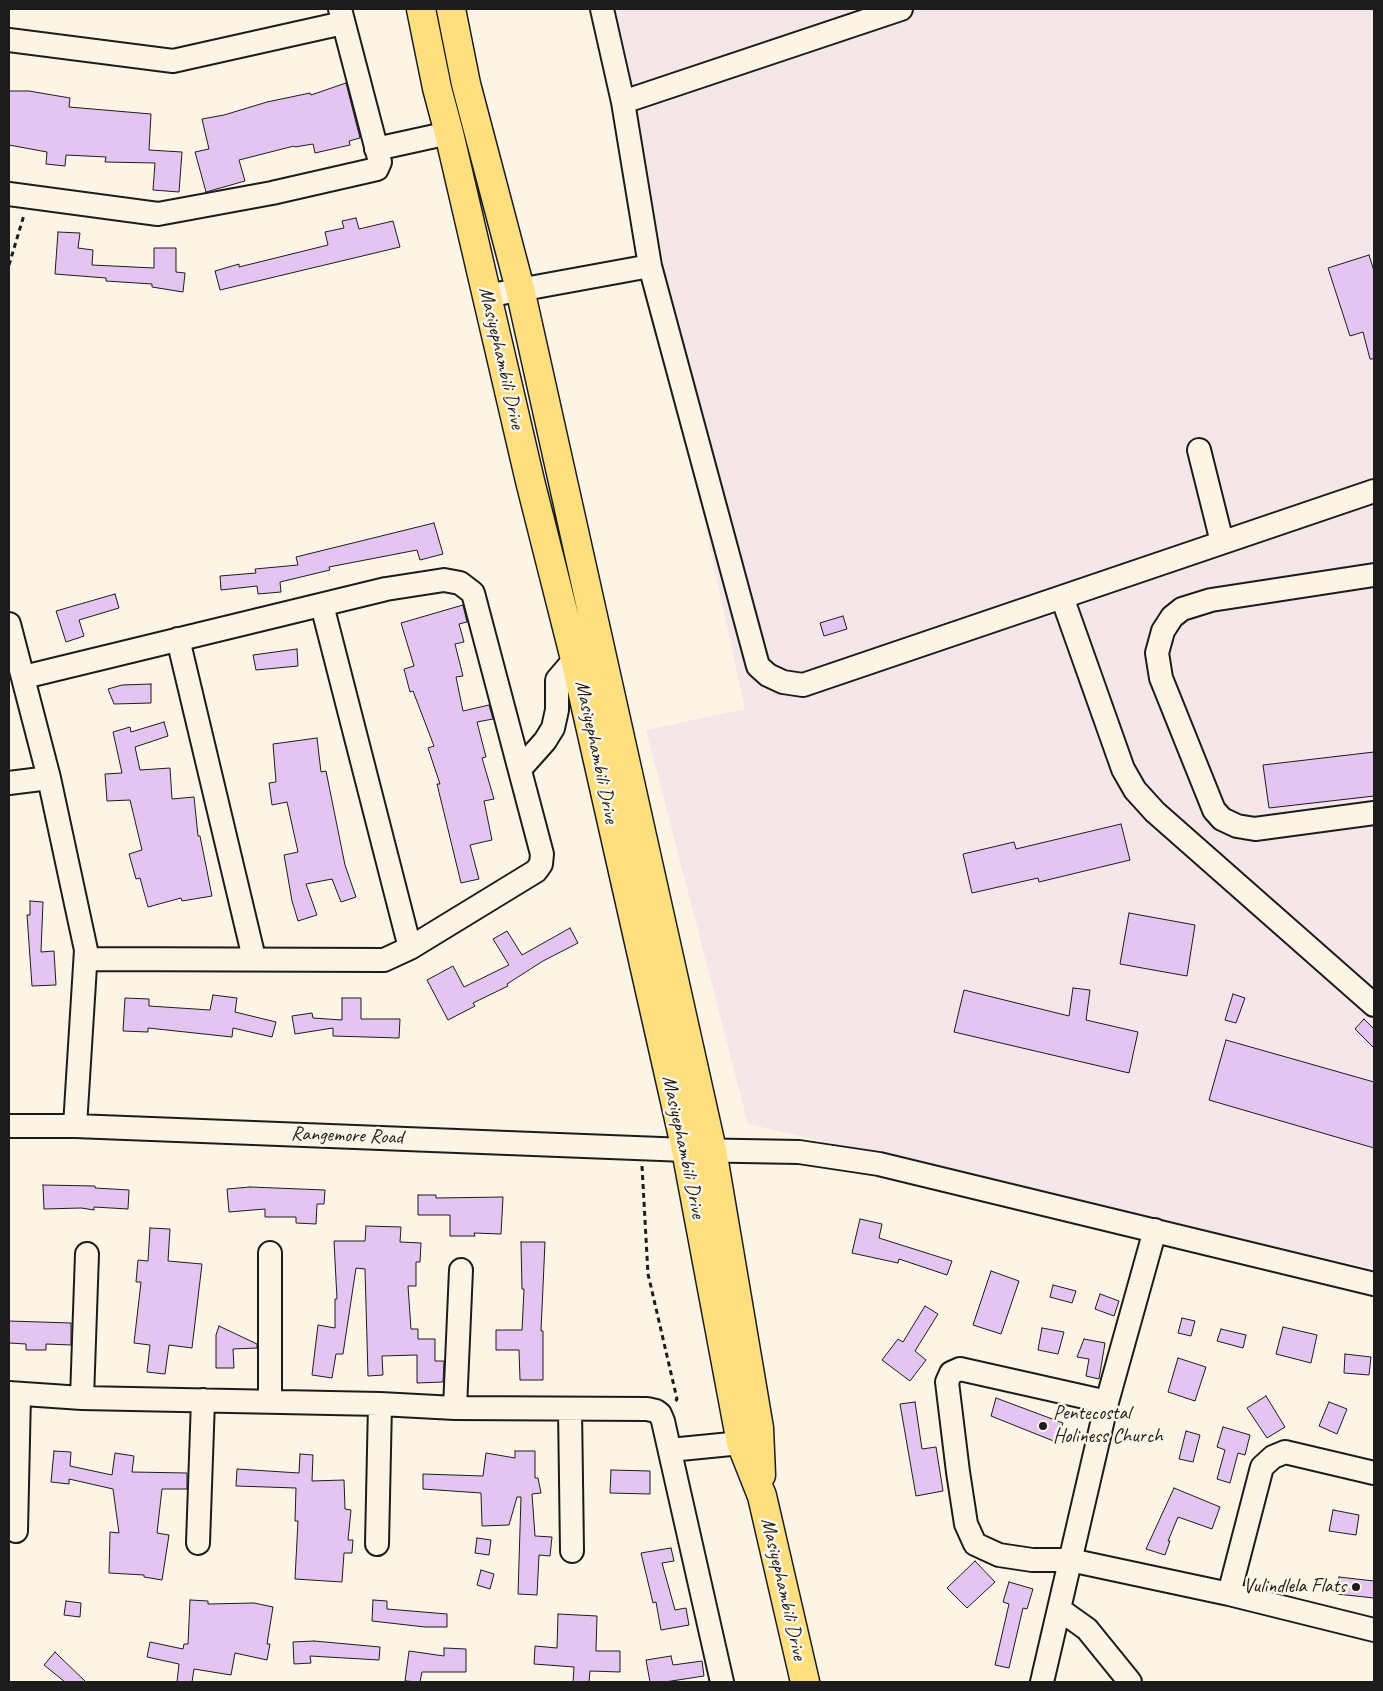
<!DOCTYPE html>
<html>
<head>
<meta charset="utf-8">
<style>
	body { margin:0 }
	#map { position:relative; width:1383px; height:1691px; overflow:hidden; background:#fcf5e5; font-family:Caveat,sans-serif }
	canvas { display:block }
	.frame { position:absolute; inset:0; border:10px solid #1c1c1c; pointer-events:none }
</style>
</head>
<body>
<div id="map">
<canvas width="1383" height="1691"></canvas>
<div class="frame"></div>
</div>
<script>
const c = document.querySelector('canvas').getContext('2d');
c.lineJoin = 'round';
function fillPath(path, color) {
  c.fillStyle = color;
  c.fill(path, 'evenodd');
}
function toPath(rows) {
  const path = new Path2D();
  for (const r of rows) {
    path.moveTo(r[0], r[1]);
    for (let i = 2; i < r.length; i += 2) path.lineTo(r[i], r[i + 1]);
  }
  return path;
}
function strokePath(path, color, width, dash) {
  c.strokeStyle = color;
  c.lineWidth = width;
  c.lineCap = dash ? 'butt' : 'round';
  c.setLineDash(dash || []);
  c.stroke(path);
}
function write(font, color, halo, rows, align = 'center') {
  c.font = font + ' Caveat,sans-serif';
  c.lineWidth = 5;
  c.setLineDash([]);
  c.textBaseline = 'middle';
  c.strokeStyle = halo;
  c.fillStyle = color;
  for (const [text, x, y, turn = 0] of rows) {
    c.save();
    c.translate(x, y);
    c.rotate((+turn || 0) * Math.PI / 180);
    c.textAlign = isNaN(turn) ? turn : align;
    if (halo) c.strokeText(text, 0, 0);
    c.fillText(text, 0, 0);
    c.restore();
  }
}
const built = toPath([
	[593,9,1374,9,1374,1269,748,1124,646,730,745,709]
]);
const building = toPath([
	[346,83,360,138,349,141,350,145,315,153,313,144,295,147,294,146,239,160,245,181,206,192,195,152,209,149,202,119,224,115,267,102,310,93,311,95,346,83],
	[9,91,29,91,70,98,69,107,151,114,149,150,182,152,179,192,153,190,155,163,105,162,106,157,66,155,65,166,46,164,47,152,9,145,9,91],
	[356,218,359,229,393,221,400,247,220,290,215,271,239,264,239,267,328,245,325,232,344,228,342,221,356,218],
	[58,232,80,233,78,248,93,250,92,265,154,268,154,248,176,248,176,272,185,273,183,292,152,287,152,284,106,281,106,278,55,274,58,232],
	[1369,255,1374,271,1374,359,1370,359,1363,332,1350,336,1328,268,1369,255],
	[434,523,443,554,420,560,417,550,329,567,330,570,280,582,281,592,258,594,257,586,221,590,220,576,256,573,255,569,298,565,296,557,434,523],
	[115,594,119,608,79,620,84,636,66,642,56,611,115,594],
	[463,605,467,622,459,624,464,642,455,644,463,676,456,677,463,711,489,705,493,719,477,722,486,757,482,758,494,799,484,801,492,840,470,845,479,879,461,883,437,784,440,784,428,748,434,746,413,691,410,692,404,669,414,666,401,623,463,605],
	[843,616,847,629,824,636,820,623,843,616],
	[297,649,298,666,256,670,253,655,297,649],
	[151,684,151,703,114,704,108,689,122,685,151,684],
	[164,722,168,736,135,747,140,770,170,768,172,799,194,797,198,836,200,836,212,896,182,901,181,898,148,907,140,878,136,879,129,854,142,850,130,800,107,801,105,774,122,773,113,732,130,727,131,732,164,722],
	[317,738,321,772,326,771,345,865,356,897,341,902,332,879,306,884,317,915,298,921,292,901,284,855,298,852,287,802,272,805,269,783,276,782,273,744,317,738],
	[1374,752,1374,796,1269,808,1263,765,1374,752],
	[1121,824,1130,860,1039,882,1038,878,972,893,963,854,1014,842,1016,849,1121,824],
	[30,901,43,902,41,952,54,951,56,985,32,986,27,915,30,915,30,901],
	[1129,913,1195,925,1187,976,1120,964,1129,913],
	[570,928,578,943,543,961,507,984,508,986,473,1003,475,1006,448,1020,427,980,453,966,464,987,509,965,493,939,507,931,522,955,570,928],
	[1073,988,1090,990,1086,1020,1138,1032,1129,1073,954,1032,964,990,1069,1016,1073,988],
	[1233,994,1245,998,1236,1023,1225,1020,1233,994],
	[213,995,237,998,235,1012,276,1022,272,1037,233,1028,232,1037,148,1028,148,1032,123,1031,125,998,149,999,149,1006,210,1010,213,995],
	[342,998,361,998,361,1019,400,1019,399,1038,333,1036,333,1028,295,1034,292,1016,312,1013,313,1018,342,1020,342,998],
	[1364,1019,1374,1029,1374,1048,1355,1029,1364,1019],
	[1226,1040,1374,1082,1374,1148,1209,1100,1226,1040],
	[43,1185,95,1186,95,1188,129,1190,128,1209,94,1207,94,1210,81,1208,44,1209,43,1185],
	[250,1187,325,1190,324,1204,317,1204,316,1224,296,1223,296,1217,265,1217,265,1209,229,1212,227,1189,250,1187],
	[418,1195,436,1195,436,1198,503,1197,501,1234,474,1233,475,1236,450,1236,450,1215,418,1215,418,1195],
	[860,1219,882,1224,879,1238,952,1261,947,1275,899,1259,898,1263,852,1253,860,1219],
	[366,1226,401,1227,400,1242,421,1243,420,1262,416,1262,416,1286,408,1286,411,1329,418,1329,418,1339,435,1339,435,1361,444,1361,443,1382,417,1383,417,1355,382,1356,383,1375,368,1376,365,1269,356,1268,343,1354,336,1354,332,1378,312,1375,318,1325,335,1328,335,1299,337,1299,334,1241,365,1241,366,1226],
	[150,1228,170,1229,168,1261,202,1264,192,1348,169,1345,165,1374,147,1372,150,1345,134,1343,141,1282,136,1282,138,1260,148,1261,150,1228],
	[521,1242,545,1242,541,1331,543,1331,543,1380,520,1380,519,1350,496,1350,496,1330,522,1330,524,1289,522,1289,521,1242],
	[991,1271,1019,1281,1001,1334,973,1325,991,1271],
	[1053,1285,1076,1291,1072,1303,1050,1297,1053,1285],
	[1100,1294,1119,1301,1114,1316,1095,1309,1100,1294],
	[925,1306,938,1314,915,1351,926,1360,910,1381,882,1360,898,1339,903,1342,925,1306],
	[1182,1318,1195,1321,1191,1336,1178,1333,1182,1318],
	[9,1321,71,1323,71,1345,46,1344,46,1350,26,1350,26,1344,9,1343,9,1321],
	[219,1326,257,1344,257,1348,233,1349,234,1368,216,1368,216,1335,219,1326],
	[1283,1327,1317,1335,1311,1363,1276,1354,1283,1327],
	[1042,1328,1064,1332,1058,1354,1038,1350,1042,1328],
	[1221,1329,1246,1335,1243,1348,1217,1341,1221,1329],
	[1084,1339,1105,1343,1099,1379,1086,1376,1089,1359,1077,1357,1084,1339],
	[1345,1354,1371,1357,1369,1375,1344,1373,1345,1354],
	[1178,1358,1206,1367,1195,1401,1168,1392,1178,1358],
	[1266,1396,1285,1427,1267,1438,1247,1408,1266,1396],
	[996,1398,1063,1423,1056,1442,991,1416,996,1398],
	[915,1402,922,1449,936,1447,943,1491,916,1496,900,1404,915,1402],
	[1329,1402,1347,1409,1337,1434,1319,1426,1329,1402],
	[1223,1427,1250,1435,1245,1455,1238,1453,1230,1483,1217,1479,1225,1450,1217,1447,1223,1427],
	[1186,1431,1200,1435,1193,1462,1179,1459,1186,1431],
	[54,1451,71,1452,70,1466,112,1475,115,1453,134,1456,132,1472,187,1473,187,1489,162,1489,157,1533,169,1535,162,1580,144,1577,144,1575,109,1573,110,1532,119,1533,113,1489,69,1479,69,1484,51,1482,54,1451],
	[515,1451,535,1451,535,1478,538,1478,541,1493,532,1494,535,1536,552,1537,550,1556,539,1555,537,1595,518,1594,521,1497,517,1497,509,1525,482,1526,481,1493,423,1489,423,1474,483,1476,486,1453,515,1458,515,1451],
	[300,1454,313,1455,312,1481,344,1480,345,1509,351,1510,348,1540,353,1540,352,1553,344,1553,342,1582,295,1579,298,1521,295,1521,296,1488,236,1486,237,1469,299,1473,300,1454],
	[611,1470,650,1471,650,1494,610,1493,611,1470],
	[1174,1488,1220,1507,1212,1529,1178,1517,1168,1541,1170,1541,1165,1555,1146,1549,1174,1488],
	[1333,1510,1359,1515,1356,1535,1329,1531,1333,1510],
	[477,1538,491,1540,489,1555,475,1553,477,1538],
	[671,1548,674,1561,662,1563,675,1610,686,1608,689,1625,661,1630,656,1602,653,1603,641,1553,671,1548],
	[975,1561,995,1582,967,1608,947,1588,975,1561],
	[481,1570,494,1574,490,1589,477,1585,481,1570],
	[1339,1577,1374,1581,1374,1598,1337,1594,1339,1577],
	[1009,1582,1033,1589,1027,1609,1023,1608,1009,1668,995,1665,1009,1604,1003,1602,1009,1582],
	[190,1600,208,1601,208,1604,254,1603,273,1607,267,1644,270,1644,267,1660,235,1653,231,1675,194,1669,192,1682,177,1682,179,1664,147,1657,150,1642,183,1649,184,1644,188,1644,190,1600],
	[373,1600,387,1601,387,1609,447,1614,447,1627,425,1627,372,1621,373,1600],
	[66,1601,81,1603,80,1617,64,1615,66,1601],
	[558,1614,597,1616,596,1651,620,1651,620,1672,590,1671,589,1682,573,1682,574,1667,534,1664,535,1646,557,1648,558,1614],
	[314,1641,380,1647,379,1660,310,1656,311,1663,294,1664,293,1642,314,1641],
	[444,1648,466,1649,466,1672,422,1672,420,1682,405,1681,409,1651,444,1656,444,1648],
	[55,1652,61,1658,86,1682,65,1682,44,1665,55,1652],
	[671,1656,673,1665,702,1661,704,1676,665,1682,650,1682,646,1660,671,1656]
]);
const path = toPath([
	[9,265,24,215],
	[642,1166,648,1274,677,1399,674,1403]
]);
const minor = toPath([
	[602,9,623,102,650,266,758,666,768,675,783,682,803,685,1062,597,1123,769,1135,790,1155,812,1374,1005],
	[9,40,173,61,343,23],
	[623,102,901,9],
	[376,149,449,133],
	[9,194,158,214,272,193,377,169,380,162,340,9],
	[486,296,650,266],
	[1199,450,1222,542],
	[1374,575,1211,600,1182,609,1172,617,1163,631,1157,653,1161,678,1214,810,1222,819,1237,826,1255,829,1374,813],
	[1062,597,1374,491],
	[322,605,410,948],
	[9,624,49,778,86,950,75,1126],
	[178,639,254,958],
	[24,677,386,589,444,580,460,583,473,593,542,854,541,864,536,871,410,948,384,960,87,959],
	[520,769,545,741,553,728,557,710,557,680,575,659],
	[9,783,49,778],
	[9,1126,75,1126,686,1150,799,1152,879,1164,1374,1284],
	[9,1393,82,1398,380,1404,455,1408,647,1409,656,1411,660,1414,663,1421,722,1682],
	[82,1398,87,1254],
	[270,1401,270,1253],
	[1107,1402,960,1369,951,1373,947,1382,958,1472,966,1524,975,1544,999,1555,1032,1560,1070,1560,1229,1594,1374,1630],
	[455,1408,461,1270],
	[570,1409,572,1551],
	[670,1450,741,1443],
	[16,1531,19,1394],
	[198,1543,203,1400],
	[377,1544,380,1404],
	[1229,1594,1262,1467,1273,1457,1285,1452,1374,1473],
	[1059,1609,1087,1629,1130,1682],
	[1042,1682,1107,1402,1155,1230]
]);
const major = toPath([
	[421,9,437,88,449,133,530,481,575,659,686,1150,741,1443,762,1496,805,1682],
	[451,9,466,84,520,289,712,1150,759,1428,761,1475]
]);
const markers = [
	[1043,1426,5,"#1c1c1c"],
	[1356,1587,5,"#1c1c1c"]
];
const streetNames = [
	["Masiyephambili Drive",501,358,77],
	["Masiyephambili Drive",596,752,78],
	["Rangemore Road",347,1136,2],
	["Masiyephambili Drive",683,1147,78],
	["Masiyephambili Drive",783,1589,77]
];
const poiNames = [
	["Pentecostal",1053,1414],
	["Holiness Church",1053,1437],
	["Vulindlela Flats",1346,1587,"right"]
];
fillPath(built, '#f5e7e9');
fillPath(building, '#e4c5f2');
strokePath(building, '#1c1c1c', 1);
strokePath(minor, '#1c1c1c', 26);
strokePath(major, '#1c1c1c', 31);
strokePath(path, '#1c1c1c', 3, [5, 4]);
strokePath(minor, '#fcf5e5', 22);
strokePath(major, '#fedf80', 28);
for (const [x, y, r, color] of markers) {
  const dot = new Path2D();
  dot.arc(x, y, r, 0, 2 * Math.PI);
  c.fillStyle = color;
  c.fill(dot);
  strokePath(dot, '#fcf5e5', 2);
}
write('20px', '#1c1c1c', '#fcf5e5', streetNames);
write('20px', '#1c1c1c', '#fcf5e5', poiNames, 'left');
</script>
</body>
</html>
